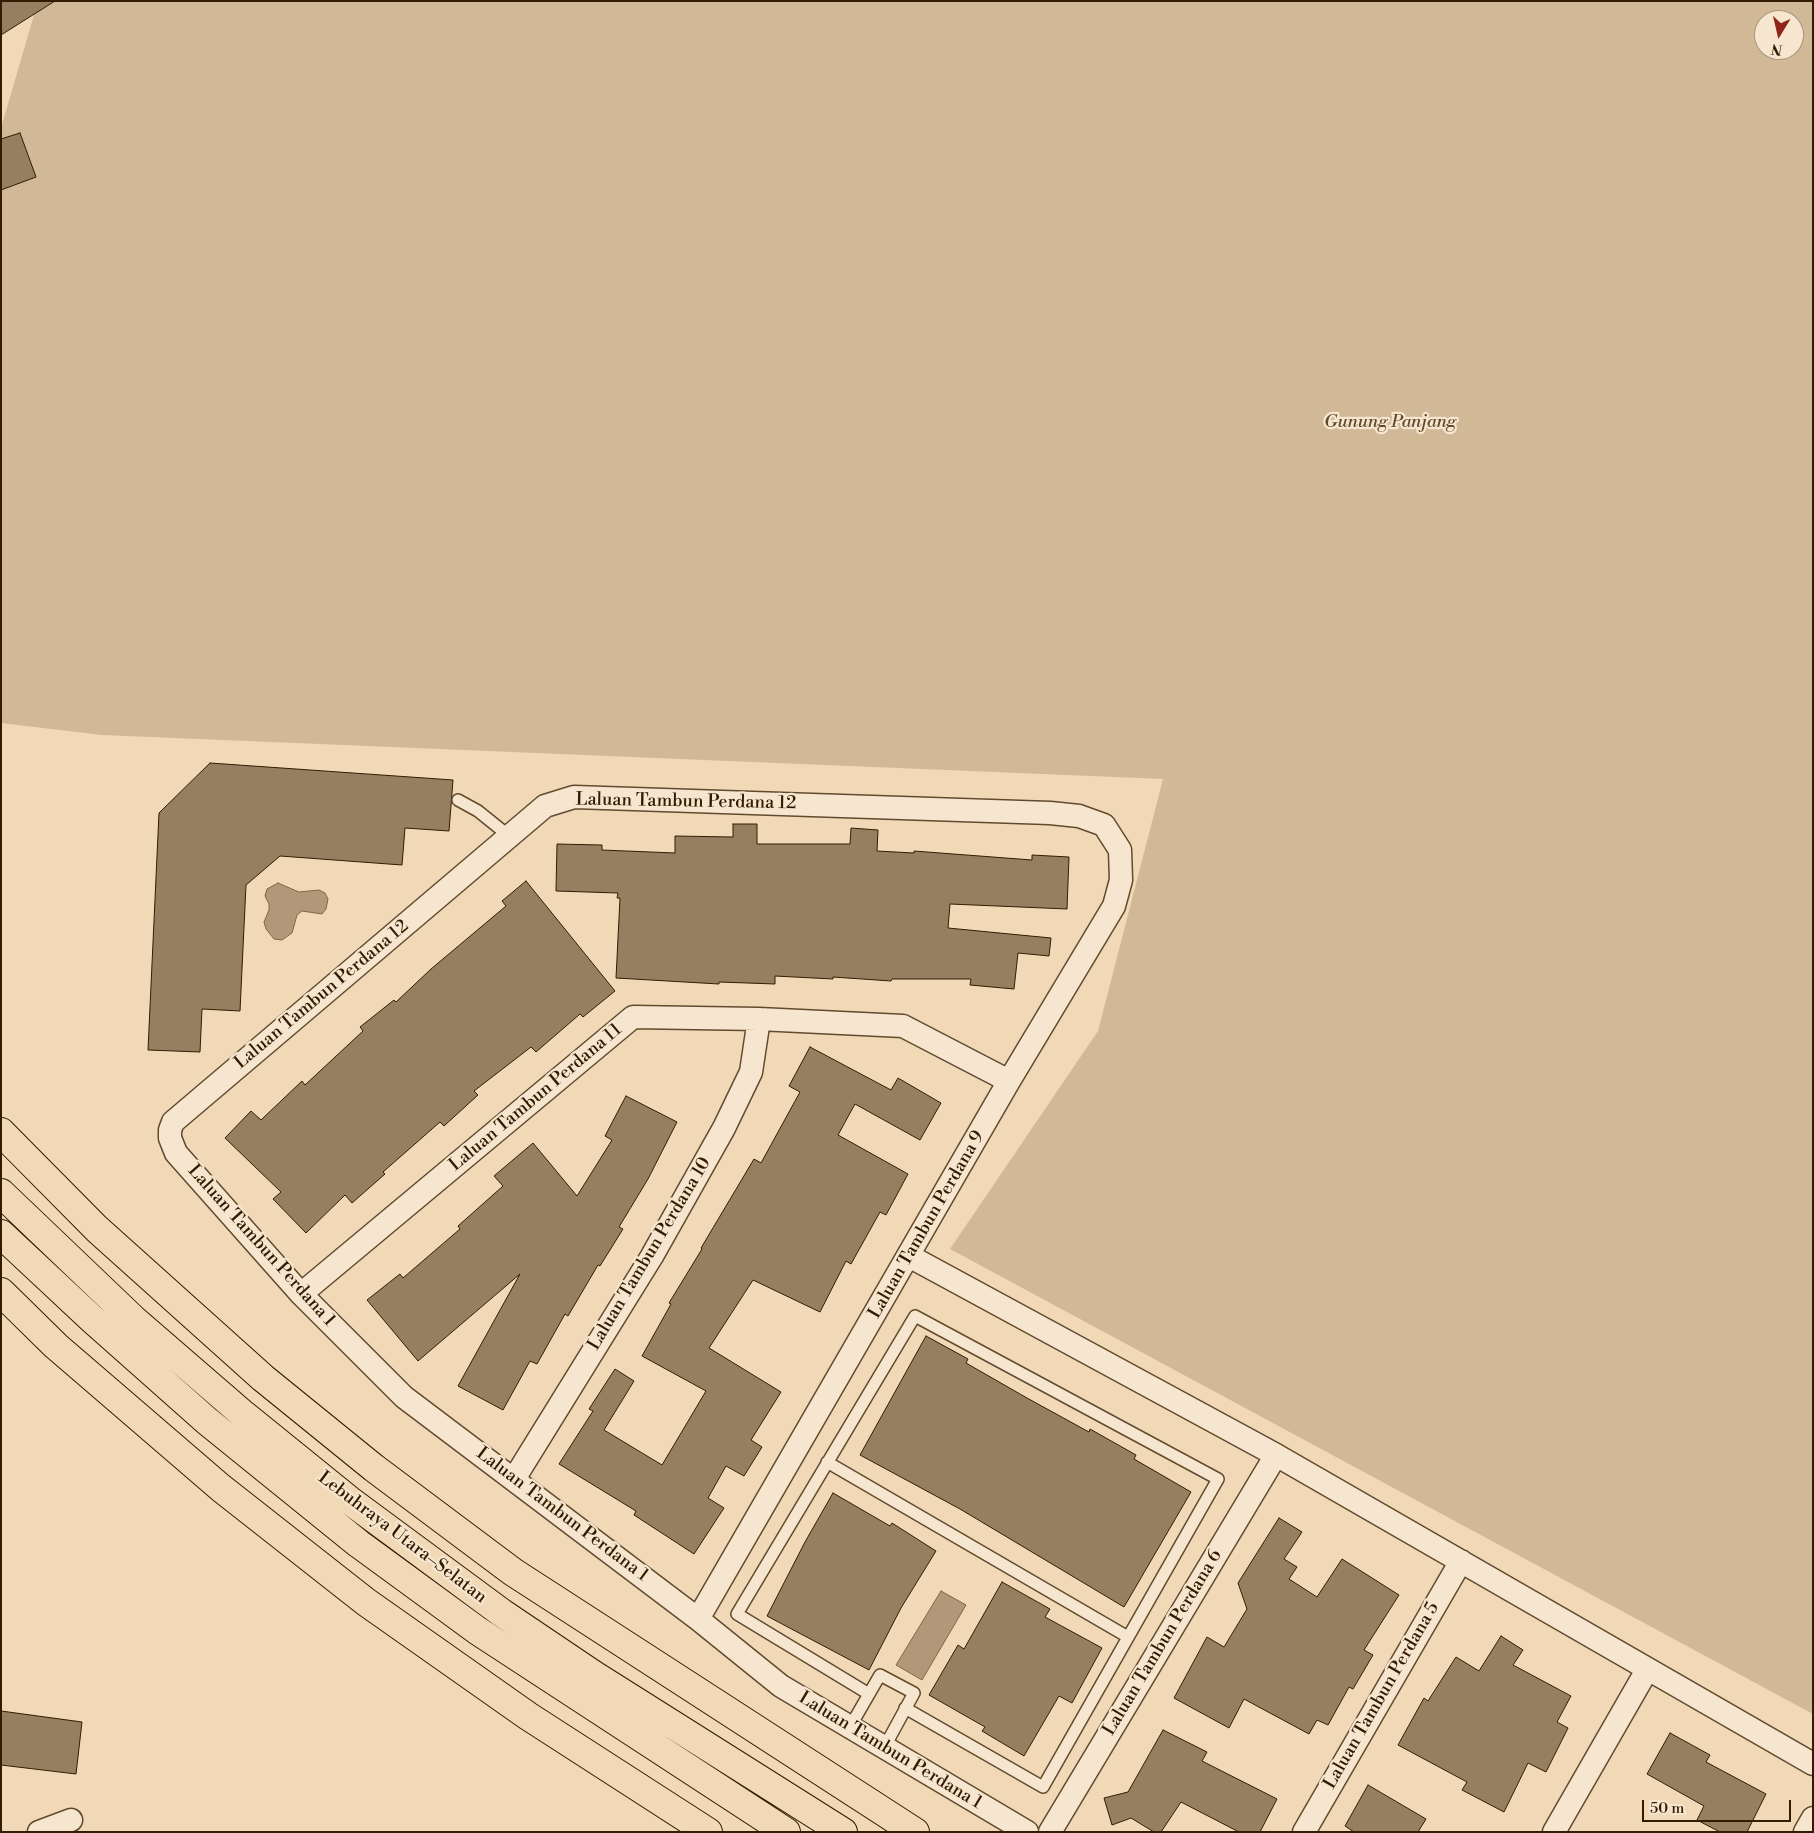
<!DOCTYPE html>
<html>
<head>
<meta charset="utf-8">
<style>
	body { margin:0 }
	#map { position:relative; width:1814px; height:1833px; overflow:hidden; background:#f1d9b7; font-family:"Libre Bodoni",serif }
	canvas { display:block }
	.frame { position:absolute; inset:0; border:2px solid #331b01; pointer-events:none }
	.north { position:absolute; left:1754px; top:10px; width:50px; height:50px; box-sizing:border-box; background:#f6e6d0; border:1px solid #a8957d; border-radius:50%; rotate:189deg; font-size:14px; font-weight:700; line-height:20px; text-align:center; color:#331b01 }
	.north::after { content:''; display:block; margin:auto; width:18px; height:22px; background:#8f2418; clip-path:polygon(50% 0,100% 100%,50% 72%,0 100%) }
	.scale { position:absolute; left:1642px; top:1800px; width:149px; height:22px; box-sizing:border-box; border:2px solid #331b01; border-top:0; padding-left:6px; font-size:15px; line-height:18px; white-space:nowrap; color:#331b01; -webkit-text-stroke:4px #f6e6d0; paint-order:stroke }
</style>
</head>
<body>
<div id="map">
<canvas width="1814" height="1833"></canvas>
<div class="frame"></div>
<div class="north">N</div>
<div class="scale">50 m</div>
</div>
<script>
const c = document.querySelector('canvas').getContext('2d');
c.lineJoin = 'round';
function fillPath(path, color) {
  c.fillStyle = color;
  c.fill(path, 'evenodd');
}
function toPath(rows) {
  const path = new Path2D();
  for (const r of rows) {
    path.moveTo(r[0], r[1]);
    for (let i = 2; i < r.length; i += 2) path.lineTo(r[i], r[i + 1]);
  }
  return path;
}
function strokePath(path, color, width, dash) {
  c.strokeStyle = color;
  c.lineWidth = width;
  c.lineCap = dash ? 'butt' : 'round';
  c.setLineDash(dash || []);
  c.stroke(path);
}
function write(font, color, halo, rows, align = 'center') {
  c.font = font + ' "Libre Bodoni",serif';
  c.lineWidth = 4.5;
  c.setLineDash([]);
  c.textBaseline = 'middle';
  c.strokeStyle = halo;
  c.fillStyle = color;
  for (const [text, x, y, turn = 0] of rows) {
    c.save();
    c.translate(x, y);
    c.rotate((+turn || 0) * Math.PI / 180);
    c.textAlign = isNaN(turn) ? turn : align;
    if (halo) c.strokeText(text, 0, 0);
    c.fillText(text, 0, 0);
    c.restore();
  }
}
const green = toPath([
	[38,1,1813,1,1813,1714,950,1249,1098,1031,1163,779,102,735,1,723,1,128],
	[1764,20,1794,20,1794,50,1764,50]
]);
const water = toPath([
	[278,883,299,892,319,890,325,893,328,899,326,909,322,914,302,911,297,915,292,933,282,940,274,939,266,929,264,922,269,910,269,904,265,896,267,889,278,883],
	[941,1591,966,1605,922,1680,896,1665,941,1591]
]);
const building = toPath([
	[1,1,55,1,1,35,1,1],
	[20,133,36,177,1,190,1,139,20,133],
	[210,763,453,780,449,831,405,828,402,865,280,856,246,885,240,1011,202,1009,200,1052,148,1050,159,813,210,763],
	[733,824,757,824,757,844,850,844,851,828,878,830,877,851,914,853,914,851,1032,860,1032,855,1069,857,1067,909,950,904,948,928,1051,938,1049,956,1018,953,1014,989,970,985,971,979,892,979,891,981,833,977,833,979,775,976,775,984,719,982,719,984,616,978,620,898,617,898,618,893,556,891,557,844,602,845,602,850,675,853,675,836,733,837,733,824],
	[526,881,615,991,583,1017,580,1014,536,1052,531,1047,474,1091,478,1095,444,1126,440,1122,383,1172,385,1174,352,1203,345,1195,306,1233,273,1199,281,1192,225,1138,251,1111,261,1120,302,1081,305,1085,363,1031,360,1027,394,1000,396,1002,431,969,506,906,502,901,526,881],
	[810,1047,891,1090,898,1078,941,1103,920,1140,855,1104,838,1135,908,1174,886,1215,880,1212,851,1264,846,1261,820,1312,753,1280,709,1348,781,1392,751,1440,762,1447,744,1476,726,1466,708,1498,724,1508,694,1554,634,1515,636,1511,559,1464,593,1411,589,1409,615,1369,634,1381,604,1430,662,1465,706,1391,642,1356,671,1304,669,1303,702,1249,701,1248,754,1159,761,1163,800,1092,789,1086,810,1047],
	[626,1096,677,1122,648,1179,619,1227,623,1229,600,1266,598,1265,568,1316,565,1314,537,1364,530,1361,503,1410,458,1386,520,1274,418,1361,367,1300,400,1274,403,1278,460,1229,458,1226,503,1186,494,1176,533,1143,577,1196,612,1140,605,1136,626,1096],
	[926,1336,968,1359,966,1363,1027,1398,1089,1432,1090,1429,1136,1455,1134,1459,1191,1492,1124,1607,960,1509,860,1455,926,1336],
	[833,1493,890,1526,892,1523,936,1551,901,1608,869,1670,767,1616,805,1542,833,1493],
	[1279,1518,1302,1532,1284,1559,1297,1567,1289,1579,1317,1597,1342,1559,1399,1595,1364,1650,1373,1655,1353,1689,1349,1687,1328,1725,1317,1720,1309,1734,1244,1699,1229,1728,1174,1698,1207,1637,1224,1647,1247,1609,1238,1583,1279,1518],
	[1002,1582,1050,1609,1045,1617,1102,1648,1072,1703,1059,1696,1024,1756,982,1731,985,1727,929,1695,958,1645,964,1649,1002,1582],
	[1501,1636,1523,1650,1513,1665,1571,1696,1557,1722,1568,1728,1546,1772,1528,1763,1504,1812,1462,1790,1467,1782,1398,1745,1424,1698,1428,1701,1456,1657,1479,1671,1501,1636],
	[1,1711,82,1722,76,1774,1,1765,1,1711],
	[1163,1730,1207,1752,1202,1761,1277,1799,1260,1832,1239,1832,1181,1802,1161,1832,1154,1832,1131,1818,1112,1825,1104,1798,1128,1792,1163,1730],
	[1670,1733,1710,1755,1706,1762,1766,1794,1747,1832,1720,1832,1697,1820,1704,1806,1647,1774,1670,1733],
	[1368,1785,1426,1819,1418,1832,1354,1832,1345,1826,1368,1785]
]);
const service = toPath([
	[458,800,478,811,509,836],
	[827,1462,1128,1637],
	[869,1694,737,1614,915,1316,1218,1479,1043,1787,905,1708],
	[850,1727,880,1675,914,1693,884,1748]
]);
const minor = toPath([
	[909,1256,1276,1455,1813,1764],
	[301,1294,633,1017,759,1019,903,1026,1009,1081],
	[514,1479,652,1256,724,1128,751,1072,759,1019],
	[698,1619,1009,1081,1114,906,1121,880,1120,850,1104,825,1079,816,1050,813,574,797,545,806,173,1122,170,1130,170,1138,176,1153,301,1294,404,1397,698,1619,781,1686,1027,1832],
	[39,1832,71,1820],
	[1050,1832,1276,1455],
	[1304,1832,1461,1561],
	[1554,1832,1647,1670],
	[1805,1832,1813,1818]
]);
const primary = toPath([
	[1,1132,97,1229,263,1378,374,1468,513,1572,915,1832],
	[1,1292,56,1346,221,1488,366,1602,528,1716,708,1832]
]);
const motorway = toPath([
	[1,1193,133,1319,244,1415,349,1500,502,1613,594,1675,843,1832],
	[1,1234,92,1319,207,1421,359,1544,478,1631,786,1832]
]);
const parkNames = [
	["Gunung Panjang",1390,423]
];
const streetNames = [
	["Laluan Tambun Perdana 12",686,802,1],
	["Laluan Tambun Perdana 12",322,995,-40],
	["Laluan Tambun Perdana 11",536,1098,-40],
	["Laluan Tambun Perdana 9",927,1225,-60],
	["Laluan Tambun Perdana 1",261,1246,48],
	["Laluan Tambun Perdana 10",650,1254,-59],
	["Laluan Tambun Perdana 1",562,1515,37],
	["Lebuhraya Utara–Selatan",402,1538,37],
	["Laluan Tambun Perdana 6",1163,1643,-59],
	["Laluan Tambun Perdana 5",1382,1696,-60],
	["Laluan Tambun Perdana 1",890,1751,31]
];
fillPath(green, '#d1b998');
fillPath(water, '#b09879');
strokePath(water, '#7e6649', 1);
fillPath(building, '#967e60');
strokePath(building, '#331b01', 1);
strokePath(service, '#624a2e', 14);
strokePath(minor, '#624a2e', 25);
strokePath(primary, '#331b01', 30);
strokePath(motorway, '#331b01', 30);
strokePath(service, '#f6e6d0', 11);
strokePath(minor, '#f6e6d0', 22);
strokePath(primary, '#f1d9b7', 28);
strokePath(motorway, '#f1d9b7', 28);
write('italic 18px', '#624a2e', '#f6e6d0', parkNames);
write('18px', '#331b01', '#f6e6d0', streetNames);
</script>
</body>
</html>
